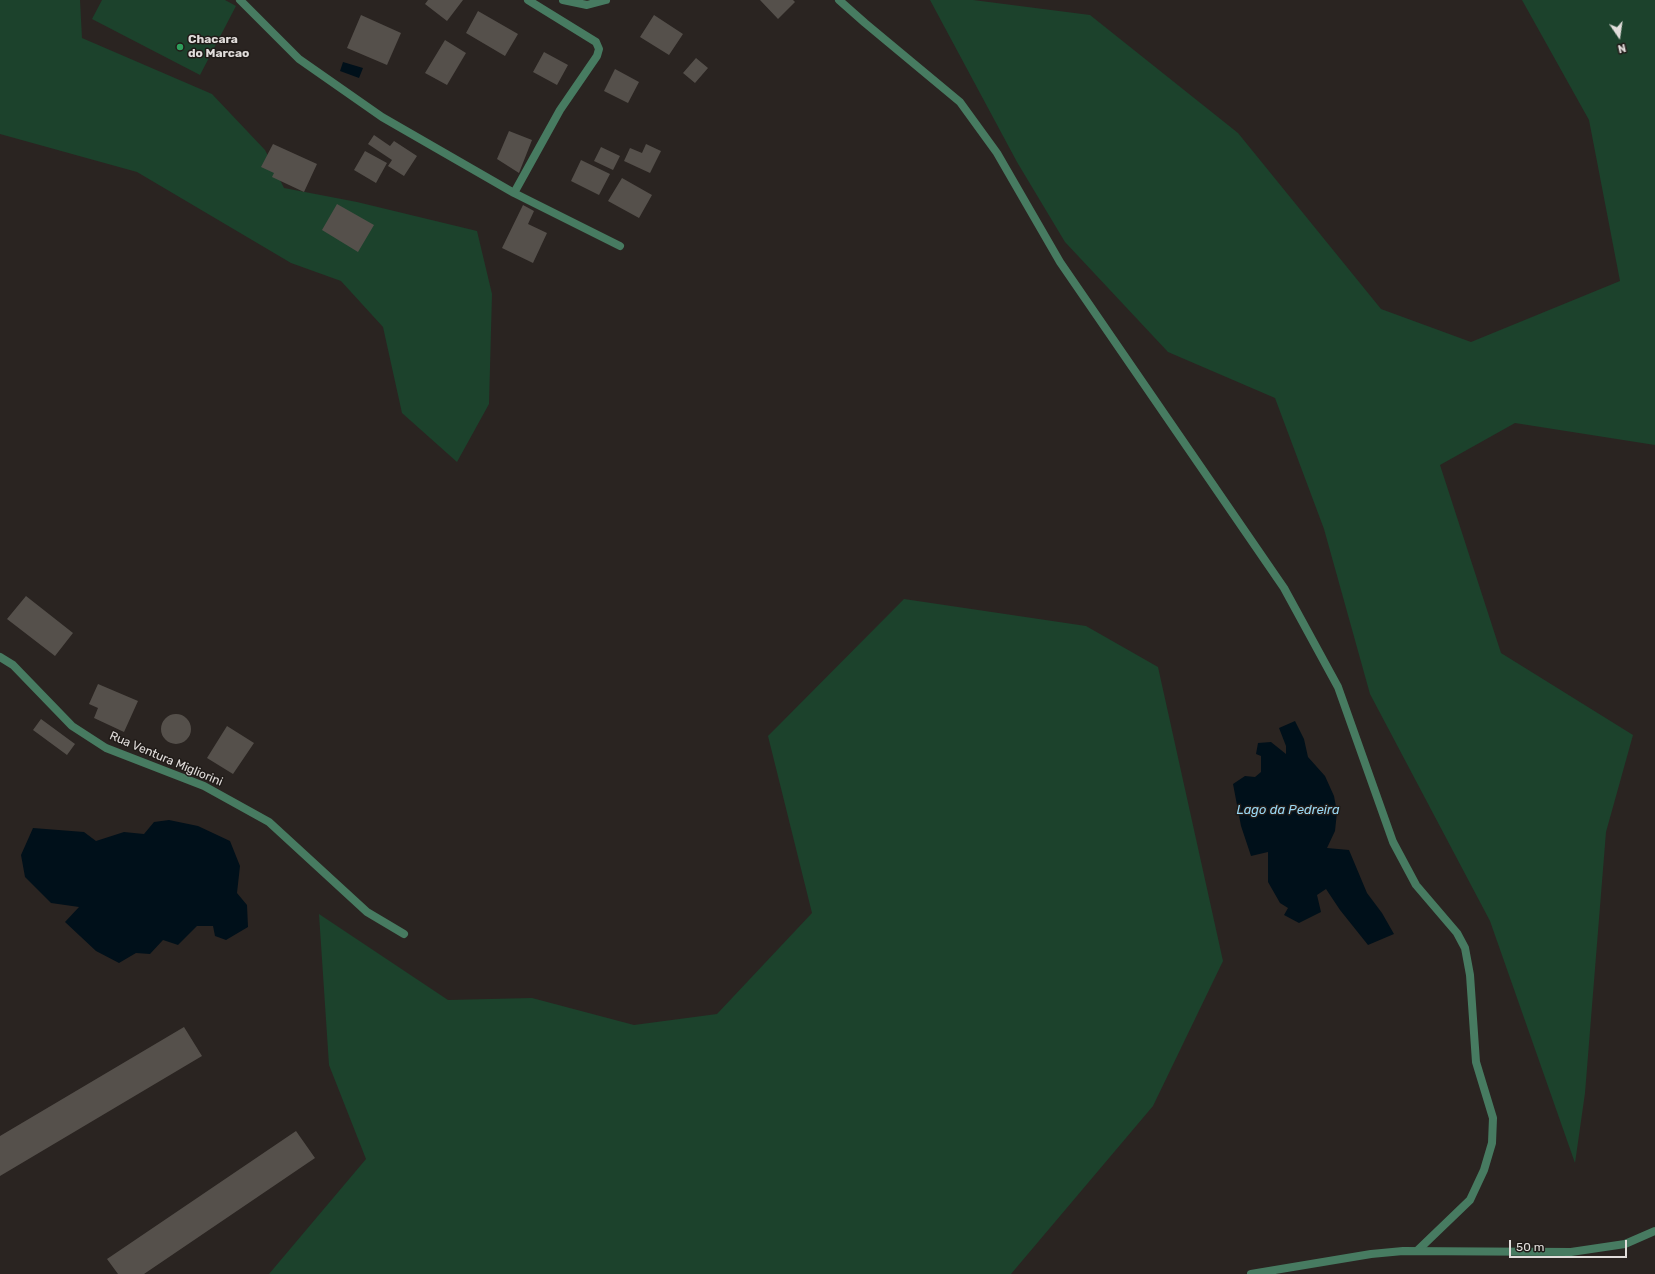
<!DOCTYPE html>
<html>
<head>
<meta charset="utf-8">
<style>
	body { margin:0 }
	#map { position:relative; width:1655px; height:1274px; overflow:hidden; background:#2a2421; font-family:Rubik,sans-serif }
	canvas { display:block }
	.north { position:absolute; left:1599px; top:16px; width:40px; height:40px; -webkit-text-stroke:3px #201b18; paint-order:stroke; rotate:167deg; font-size:11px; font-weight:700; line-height:16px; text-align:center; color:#e1dddb }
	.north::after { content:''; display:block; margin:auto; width:14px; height:18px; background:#e1dddb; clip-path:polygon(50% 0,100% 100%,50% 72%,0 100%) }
	.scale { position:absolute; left:1509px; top:1240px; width:118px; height:18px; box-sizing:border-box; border:2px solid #e1dddb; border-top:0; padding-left:5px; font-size:12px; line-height:14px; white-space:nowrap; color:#e1dddb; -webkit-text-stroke:3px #201b18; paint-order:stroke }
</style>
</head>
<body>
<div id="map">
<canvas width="1655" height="1274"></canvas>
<div class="north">N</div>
<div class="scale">50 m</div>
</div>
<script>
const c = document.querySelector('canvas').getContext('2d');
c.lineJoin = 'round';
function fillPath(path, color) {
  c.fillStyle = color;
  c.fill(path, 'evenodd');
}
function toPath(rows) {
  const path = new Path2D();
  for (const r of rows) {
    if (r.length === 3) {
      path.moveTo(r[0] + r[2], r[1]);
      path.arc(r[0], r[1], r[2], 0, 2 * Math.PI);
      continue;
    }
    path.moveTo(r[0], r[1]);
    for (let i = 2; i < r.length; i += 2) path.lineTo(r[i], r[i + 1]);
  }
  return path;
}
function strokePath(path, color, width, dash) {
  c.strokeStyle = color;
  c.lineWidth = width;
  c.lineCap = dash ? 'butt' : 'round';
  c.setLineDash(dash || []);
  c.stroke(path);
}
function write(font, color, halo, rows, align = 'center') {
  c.font = font + ' Rubik,sans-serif';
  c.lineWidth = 3;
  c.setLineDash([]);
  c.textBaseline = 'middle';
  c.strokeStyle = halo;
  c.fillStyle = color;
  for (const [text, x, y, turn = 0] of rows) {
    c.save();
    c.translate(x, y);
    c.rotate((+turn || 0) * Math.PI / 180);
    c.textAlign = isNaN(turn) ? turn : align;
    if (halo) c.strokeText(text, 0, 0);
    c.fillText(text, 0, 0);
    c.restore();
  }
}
const green = toPath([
	[0,0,80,0,82,38,212,94,265,150,284,188,357,202,477,231,492,294,489,404,457,462,402,413,383,327,341,281,291,263,137,172,0,134],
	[102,0,225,0,236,6,200,75,92,19],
	[930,0,973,0,1090,15,1238,133,1381,309,1471,342,1620,281,1589,120,1522,0,1655,0,1655,445,1515,423,1440,465,1501,653,1633,735,1606,832,1585,1093,1575,1163,1490,921,1370,694,1324,529,1275,398,1168,352,1065,242,1017,162],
	[904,599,1086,626,1158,667,1223,961,1153,1106,1011,1274,269,1274,366,1159,329,1065,319,914,448,1000,532,998,634,1025,717,1014,812,913,768,736]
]);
const water = toPath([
	[343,62,363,68,359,78,340,71],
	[1295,721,1304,739,1308,757,1325,776,1334,796,1337,812,1335,831,1327,848,1349,850,1367,893,1382,913,1394,934,1368,945,1340,910,1326,889,1317,895,1321,912,1299,923,1284,915,1288,908,1280,903,1268,882,1268,852,1251,856,1241,826,1233,784,1245,776,1255,777,1261,772,1261,756,1256,754,1258,743,1271,742,1286,754,1286,746,1279,728],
	[169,820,198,826,230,841,240,866,237,893,247,905,248,927,226,940,215,936,213,926,197,926,178,945,163,940,150,954,136,953,119,963,96,951,65,922,79,907,51,903,25,877,21,855,33,828,84,832,96,841,124,832,144,834,154,822]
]);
const building = toPath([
	[428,0,463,0,447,21,425,4],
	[760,0,793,0,795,2,778,19],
	[478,11,518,34,505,56,466,33],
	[361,15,401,33,387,65,347,48],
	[654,15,683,34,669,55,640,37],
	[445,40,466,53,447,85,425,73],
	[544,52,568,65,557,85,533,72],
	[696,58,708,68,695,83,683,73],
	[615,69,639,82,628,103,604,91],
	[509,131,532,140,519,173,497,159],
	[374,135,390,146,394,141,417,156,404,176,388,166,392,160,368,144],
	[273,144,317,164,304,192,272,177,274,173,261,167],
	[646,144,661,151,650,173,624,161,630,148,642,153],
	[601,147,620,156,613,170,594,161],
	[365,151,387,163,376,183,354,170],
	[581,160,610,174,599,195,571,181],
	[622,178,652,195,639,218,608,201],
	[337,204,374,225,358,252,322,230],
	[523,205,534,211,528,224,547,233,533,263,502,248],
	[26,596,73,633,55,656,7,619],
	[98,684,138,701,124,732,94,718,98,708,89,704],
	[176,729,15],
	[41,719,75,744,67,755,33,730],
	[227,726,254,743,233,774,207,758],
	[184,1027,202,1056,0,1176,0,1136],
	[296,1131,315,1158,144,1274,118,1274,107,1259]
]);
const service = toPath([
	[240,0,299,59,382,117,514,193,620,246],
	[563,0,587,5,606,0],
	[839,0,865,23,960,102,997,153,1060,262,1284,588,1338,687,1393,842,1416,885,1457,933,1465,948,1470,975,1476,1062,1493,1118,1492,1143,1484,1170,1470,1200,1418,1250],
	[514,193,560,110,597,56,599,49,596,42,528,0]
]);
const minor = toPath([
	[0,657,13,665,72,726,106,748,204,786,269,822,367,912,404,934],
	[1251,1274,1371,1254,1403,1251,1571,1252,1625,1244,1655,1231]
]);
const markers = [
	[180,47,4,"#2e9e5b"]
];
const poiNames = [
	["Chacara",188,40],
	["do Marcao",188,54]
];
const streetNames = [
	["Rua Ventura Migliorini",166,759,23]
];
const waterNames = [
	["Lago da Pedreira",1288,810]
];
fillPath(green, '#1c422c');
fillPath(water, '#00101a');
fillPath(building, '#55504b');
strokePath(service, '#477b61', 8);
strokePath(minor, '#477b61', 8);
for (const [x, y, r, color] of markers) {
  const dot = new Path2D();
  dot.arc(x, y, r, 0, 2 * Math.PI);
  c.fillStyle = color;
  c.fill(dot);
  strokePath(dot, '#201b18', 1.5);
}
write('bold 12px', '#e1dddb', '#201b18', poiNames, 'left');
write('12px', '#e1dddb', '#201b18', streetNames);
write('italic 13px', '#99d7f3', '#201b18', waterNames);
</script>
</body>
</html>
